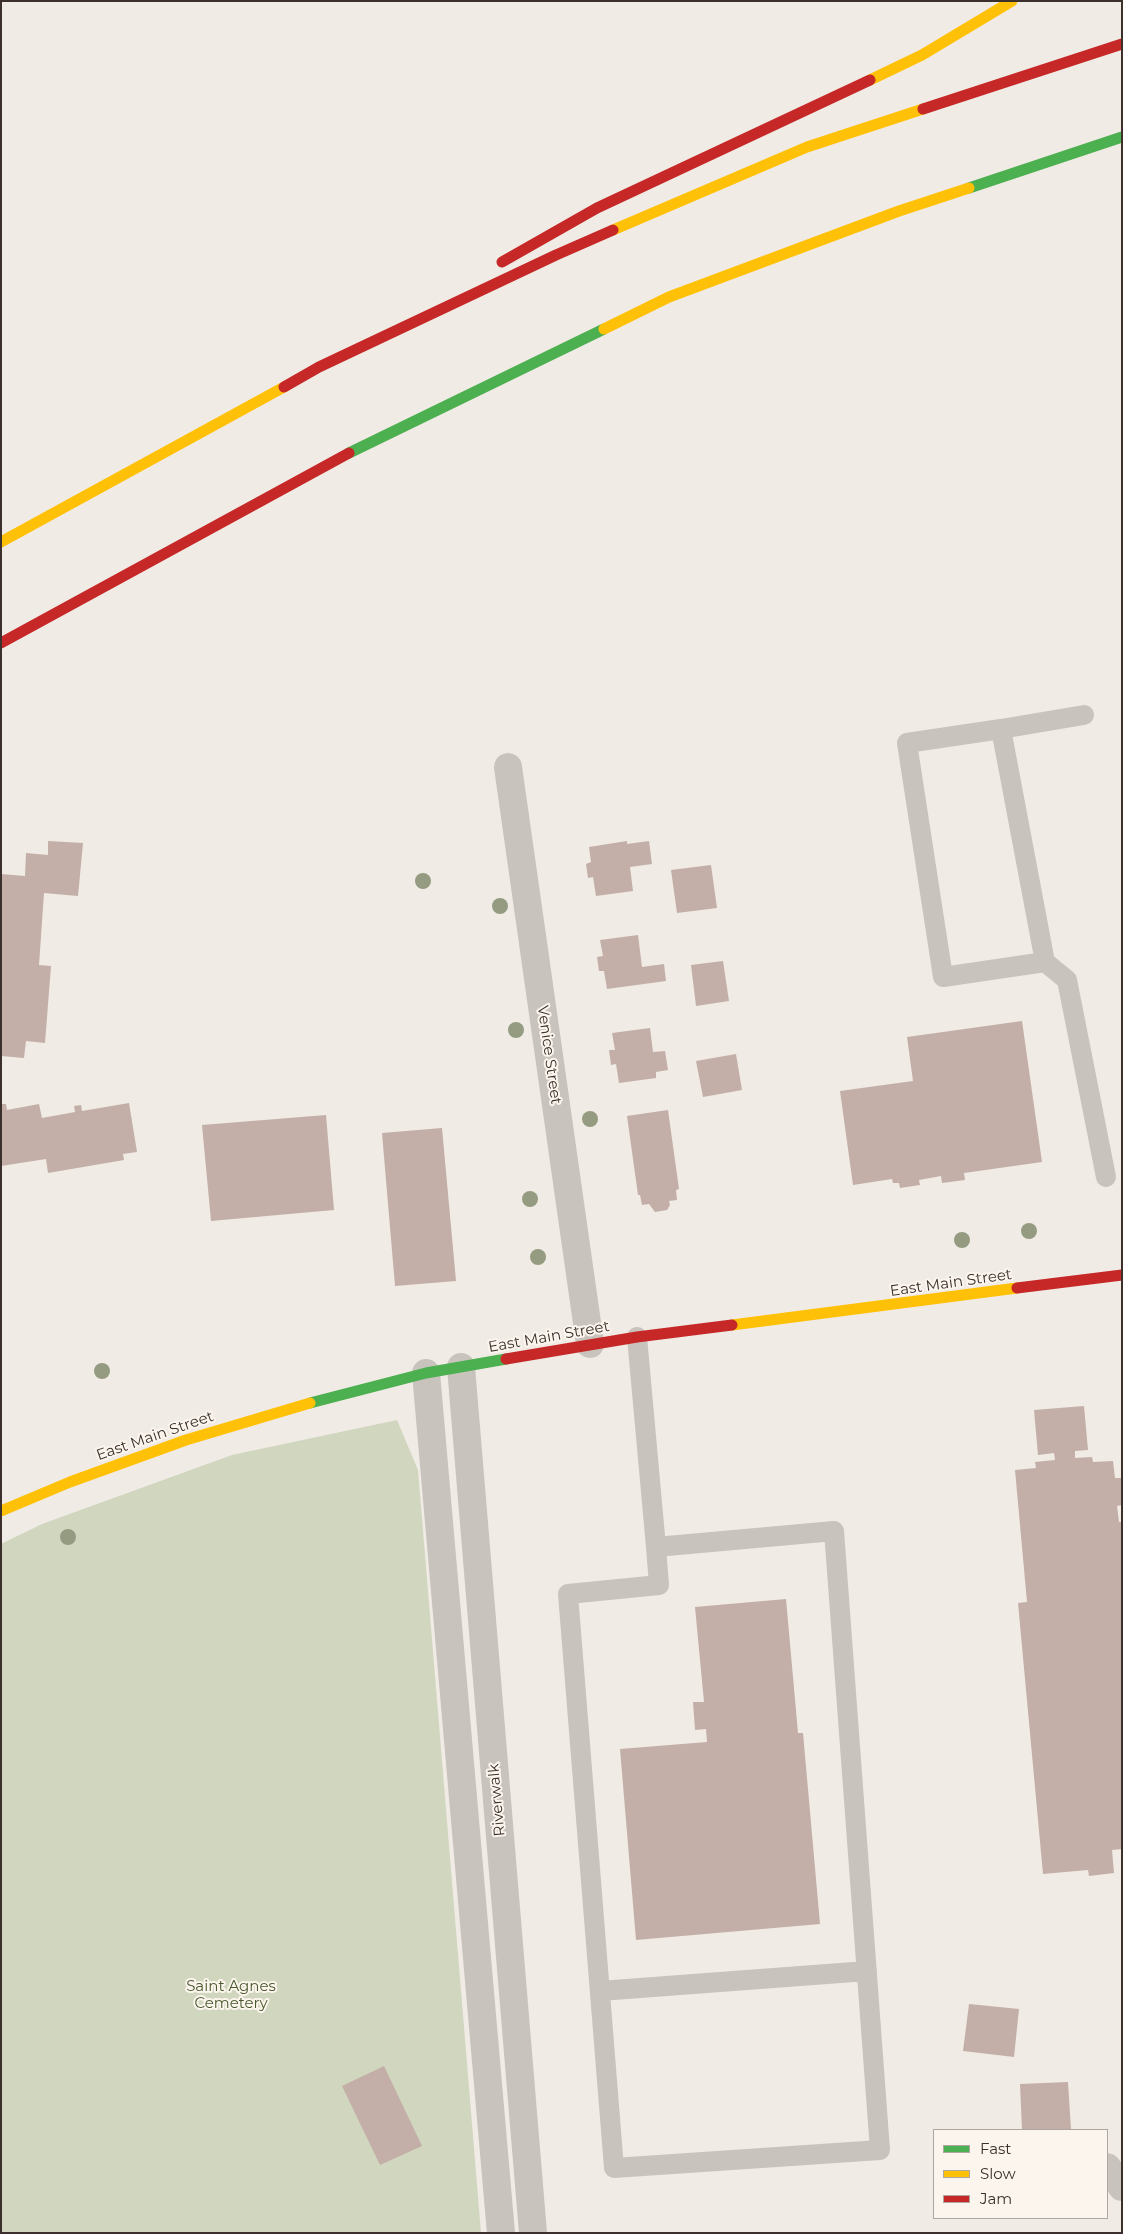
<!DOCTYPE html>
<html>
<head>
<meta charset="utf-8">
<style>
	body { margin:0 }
	#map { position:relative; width:1123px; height:2234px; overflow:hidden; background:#f0ebe5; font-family:Montserrat,sans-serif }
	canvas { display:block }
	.frame { position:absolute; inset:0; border:2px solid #3b302b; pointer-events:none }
	.legend { position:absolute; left:933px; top:2129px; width:175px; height:90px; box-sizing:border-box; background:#fbf5ee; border:1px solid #aea6a0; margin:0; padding:6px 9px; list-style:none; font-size:15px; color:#3b302b }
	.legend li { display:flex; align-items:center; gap:10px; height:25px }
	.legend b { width:25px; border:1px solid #aea6a0 }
</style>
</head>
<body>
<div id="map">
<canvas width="1123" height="2234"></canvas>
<div class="frame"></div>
<ul class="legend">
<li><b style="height:6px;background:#4caf50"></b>Fast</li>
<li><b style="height:6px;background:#ffc107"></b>Slow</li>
<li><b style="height:6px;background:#c62828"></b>Jam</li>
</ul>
</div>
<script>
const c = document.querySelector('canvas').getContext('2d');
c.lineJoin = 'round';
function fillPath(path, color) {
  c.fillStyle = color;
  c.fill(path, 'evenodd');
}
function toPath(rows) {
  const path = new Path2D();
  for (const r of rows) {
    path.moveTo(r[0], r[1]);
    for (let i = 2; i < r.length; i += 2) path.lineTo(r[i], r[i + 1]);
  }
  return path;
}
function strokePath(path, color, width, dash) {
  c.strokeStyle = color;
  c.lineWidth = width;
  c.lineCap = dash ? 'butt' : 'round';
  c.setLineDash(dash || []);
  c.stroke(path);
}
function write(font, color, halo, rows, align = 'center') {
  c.font = font + ' Montserrat,sans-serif';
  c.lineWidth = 4;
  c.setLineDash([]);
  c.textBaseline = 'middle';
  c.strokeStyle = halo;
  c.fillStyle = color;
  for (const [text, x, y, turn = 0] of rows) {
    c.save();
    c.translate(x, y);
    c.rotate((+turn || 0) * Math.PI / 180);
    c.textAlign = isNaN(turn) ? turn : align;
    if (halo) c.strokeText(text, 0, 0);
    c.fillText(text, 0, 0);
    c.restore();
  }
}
const green = toPath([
	[397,1420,418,1470,481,2233,1,2233,1,1544,42,1524,232,1455]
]);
const building = toPath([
	[48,841,83,843,78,896,44,893,39,965,51,966,45,1043,26,1041,24,1058,1,1056,1,874,25,876,26,853,48,855],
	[627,841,627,844,649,841,652,864,630,867,633,891,596,896,593,877,588,878,586,864,591,862,589,847],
	[711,865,717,908,677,913,671,870],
	[638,935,642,967,664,964,666,981,607,989,604,971,599,971,597,957,603,956,600,940],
	[723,961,729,1001,696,1006,691,965],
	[1022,1021,1042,1162,964,1173,965,1180,942,1183,941,1176,919,1180,920,1185,900,1188,899,1183,893,1183,892,1179,853,1185,840,1091,913,1081,907,1037],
	[650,1028,653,1052,665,1051,668,1070,656,1072,656,1078,619,1083,616,1064,611,1065,609,1050,615,1050,612,1033],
	[736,1054,742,1090,703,1097,696,1061],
	[129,1103,137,1152,123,1154,124,1160,48,1173,46,1159,1,1166,1,1104,6,1104,7,1110,39,1104,42,1118,75,1112,74,1106,81,1105,82,1111],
	[668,1110,679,1189,676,1190,677,1200,669,1201,670,1205,667,1210,655,1212,649,1204,642,1205,640,1195,638,1195,627,1116],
	[326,1115,334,1210,211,1221,202,1125],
	[442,1128,456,1281,395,1286,382,1133],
	[1084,1406,1088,1450,1075,1451,1075,1458,1092,1457,1093,1462,1113,1461,1115,1478,1121,1478,1122,1485,1122,1505,1117,1506,1119,1522,1122,1522,1122,1849,1112,1850,1114,1873,1089,1876,1088,1870,1043,1874,1018,1603,1027,1602,1015,1470,1036,1468,1035,1462,1055,1460,1054,1453,1038,1455,1034,1410],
	[786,1599,798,1733,803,1733,820,1924,636,1940,620,1749,707,1742,706,1729,695,1730,693,1702,704,1702,695,1607],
	[969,2004,1019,2009,1014,2057,963,2051],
	[384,2066,422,2146,380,2165,342,2086],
	[1068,2082,1071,2130,1022,2130,1020,2084]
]);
const lane = toPath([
	[1001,729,1084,715],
	[1045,962,1001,729,907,743,943,977,1045,962,1067,980,1106,1177],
	[637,1337,656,1547,659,1585,568,1594,614,2168,880,2150,834,1531,656,1547],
	[600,1991,867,1971]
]);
const street = toPath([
	[508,767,590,1344],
	[461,1367,533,2233],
	[426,1373,501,2233],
	[1107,2167,1122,2187]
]);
const fast = toPath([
	[969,188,1122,137],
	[349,453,604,329],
	[310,1403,426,1373,506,1359]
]);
const slow = toPath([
	[870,80,922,55,1012,1],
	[613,230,807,147,923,109],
	[604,329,669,297,899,211,969,188],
	[1,542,284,387],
	[732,1325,1017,1288],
	[1,1511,70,1482,186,1440,310,1403]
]);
const jam = toPath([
	[923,109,1122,44],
	[502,262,597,208,870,80],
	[284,387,319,367,556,255,613,230],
	[1,643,349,453],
	[1017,1288,1122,1275],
	[506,1359,637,1337,732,1325]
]);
const trees = [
	[423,881],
	[500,906],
	[516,1030],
	[590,1119],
	[530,1199],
	[1029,1231],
	[962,1240],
	[538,1257],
	[102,1371],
	[68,1537]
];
const streetNames = [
	["Venice Street",549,1055,82],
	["East Main Street",951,1283,-8],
	["East Main Street",549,1337,-10],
	["East Main Street",155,1436,-19],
	["Riverwalk",497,1800,-95]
];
const parkNames = [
	["Saint Agnes",231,1987],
	["Cemetery",231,2004]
];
fillPath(green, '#d1d6bf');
fillPath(building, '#c3afa7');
strokePath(lane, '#c9c3be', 20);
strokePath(street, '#c9c3be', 28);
strokePath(fast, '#4caf50', 11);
strokePath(slow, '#ffc107', 11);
strokePath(jam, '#c62828', 11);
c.fillStyle = '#959b80';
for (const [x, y] of trees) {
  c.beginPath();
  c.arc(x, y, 8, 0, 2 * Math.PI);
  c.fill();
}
write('15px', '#3b302b', '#fbf5ee', streetNames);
write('15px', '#4a5a2e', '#fbf5ee', parkNames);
</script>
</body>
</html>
